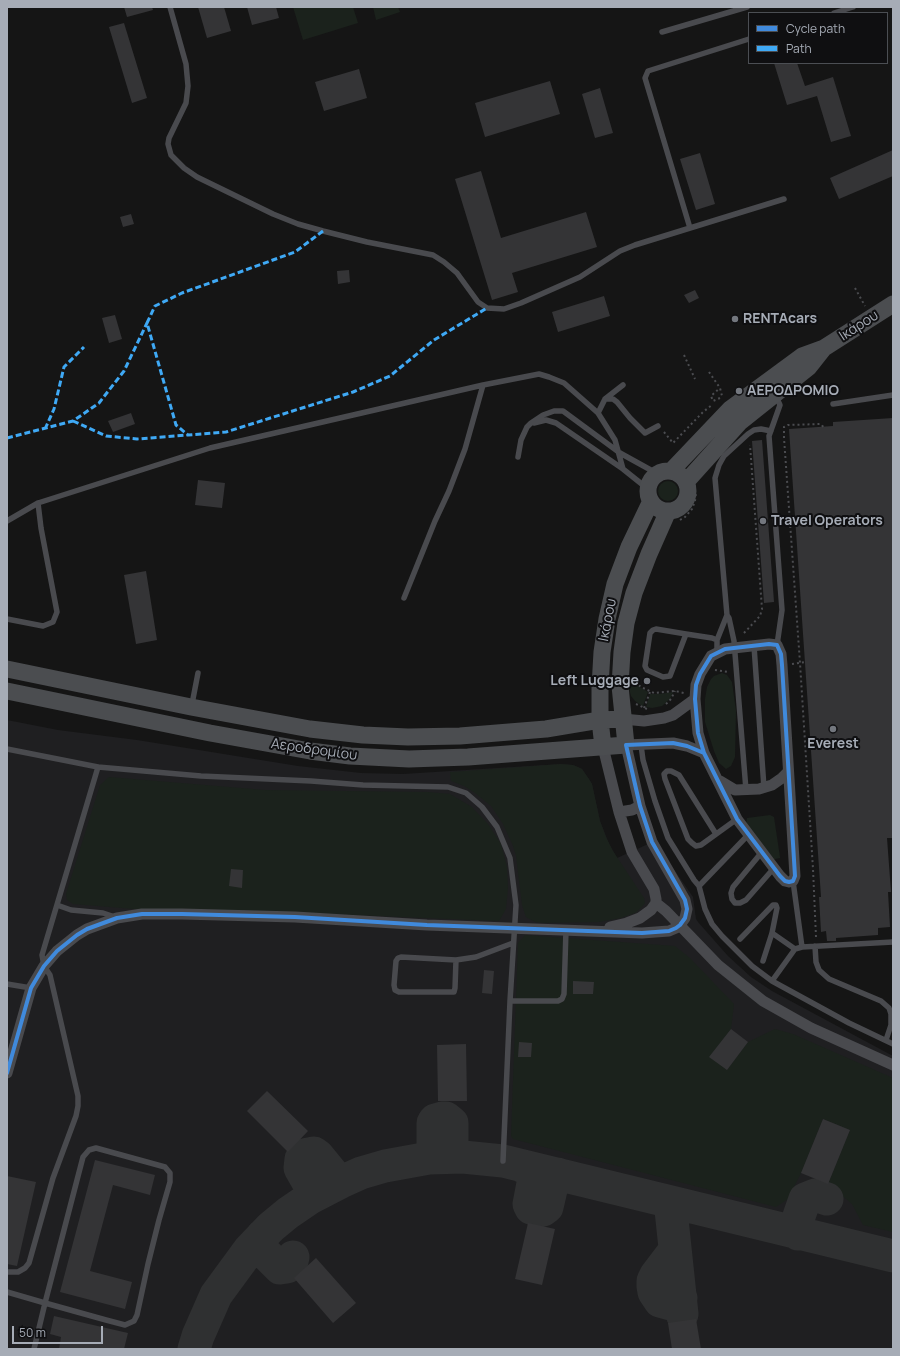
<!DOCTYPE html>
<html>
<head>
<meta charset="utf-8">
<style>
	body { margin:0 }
	#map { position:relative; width:900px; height:1356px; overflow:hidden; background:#151515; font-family:Manrope,sans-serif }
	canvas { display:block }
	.frame { position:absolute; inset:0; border:8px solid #a6acb6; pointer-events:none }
	.legend { position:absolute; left:748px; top:12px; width:140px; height:52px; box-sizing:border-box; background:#0f0f11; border:1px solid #4b4e53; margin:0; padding:5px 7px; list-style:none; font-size:12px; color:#a6acb6 }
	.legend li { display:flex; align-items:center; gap:8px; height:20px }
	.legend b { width:20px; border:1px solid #4b4e53 }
	.scale { position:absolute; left:12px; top:1326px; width:91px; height:18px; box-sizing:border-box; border:2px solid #a6acb6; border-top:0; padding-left:5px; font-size:12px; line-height:14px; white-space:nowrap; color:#a6acb6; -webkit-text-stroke:3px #0f0f11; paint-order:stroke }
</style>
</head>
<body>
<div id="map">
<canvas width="900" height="1356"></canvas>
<div class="frame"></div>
<ul class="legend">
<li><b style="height:5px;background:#408adc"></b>Cycle path</li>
<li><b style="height:5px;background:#3fa9f5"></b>Path</li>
</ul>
<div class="scale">50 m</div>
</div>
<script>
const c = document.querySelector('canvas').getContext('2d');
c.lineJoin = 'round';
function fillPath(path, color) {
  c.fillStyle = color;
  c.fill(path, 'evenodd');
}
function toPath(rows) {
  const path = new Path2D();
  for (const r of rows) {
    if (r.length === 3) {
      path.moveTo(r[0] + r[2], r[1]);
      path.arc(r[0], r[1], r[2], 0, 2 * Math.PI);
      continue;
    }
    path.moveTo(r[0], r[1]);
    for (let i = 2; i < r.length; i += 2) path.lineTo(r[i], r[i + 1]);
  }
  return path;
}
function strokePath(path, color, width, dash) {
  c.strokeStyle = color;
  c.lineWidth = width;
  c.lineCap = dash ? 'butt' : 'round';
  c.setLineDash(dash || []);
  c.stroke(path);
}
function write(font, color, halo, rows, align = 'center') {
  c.font = font + ' Manrope,sans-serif';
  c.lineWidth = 4;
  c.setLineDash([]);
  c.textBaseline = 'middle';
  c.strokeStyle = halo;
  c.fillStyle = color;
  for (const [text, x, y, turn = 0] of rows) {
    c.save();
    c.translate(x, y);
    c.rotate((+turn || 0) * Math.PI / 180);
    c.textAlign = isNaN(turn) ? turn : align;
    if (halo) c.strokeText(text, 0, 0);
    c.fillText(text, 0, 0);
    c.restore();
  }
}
const built = toPath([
	[7,720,58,730,137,740,298,766,361,773,403,774,561,764,573,765,582,769,592,784,600,821,609,844,617,858,657,840,669,862,693,897,696,919,698,922,728,956,751,977,772,991,893,1056,893,1349,7,1349]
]);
const green = toPath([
	[293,7,353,7,358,23,303,40],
	[373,7,398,7,400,12,376,20],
	[668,491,10],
	[722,673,727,675,732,682,736,711,735,757,731,766,726,769,719,763,714,751,705,722,705,699,707,687,711,679,714,676],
	[628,678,638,686,648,692,643,706,642,706,635,701,631,696,627,681],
	[673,692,670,699,662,706,652,708,646,707,650,694,659,694],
	[561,764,573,765,578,767,582,769,589,779,592,784,600,821,606,837,613,851,644,898,645,903,642,907,635,913,621,918,599,922,544,923,535,922,526,917,522,905,516,856,513,846,503,824,491,806,475,793,464,786,451,781,450,772],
	[109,777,265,790,428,792,450,794,472,807,488,824,501,844,507,867,508,888,506,909,499,921,255,911,134,909,73,904,67,900,66,894,100,785],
	[770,815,774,817,780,857,780,858,775,859,774,859,746,825,747,818],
	[525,935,675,946,690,958,734,1004,731,1029,710,1057,727,1070,748,1042,775,1029,793,1034,893,1078,893,1232,863,1225,852,1204,828,1184,850,1130,823,1119,801,1173,788,1199,776,1207,513,1139,511,1136,518,943]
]);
const taxiway = toPath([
	[429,1158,433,1151,433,1123,435,1120,442,1118,446,1118,452,1123,452,1151,456,1157],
	[522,1166,531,1171,534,1178,529,1204,531,1208,539,1211,543,1210,547,1207,553,1181,558,1174],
	[321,1192,312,1189,300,1168,301,1159,304,1155,314,1153,318,1156,336,1178,341,1182],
	[676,1204,671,1210,682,1314],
	[798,1234,796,1229,797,1222,805,1199,815,1195,827,1199],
	[262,1236,260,1243,263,1251,280,1268,287,1267,292,1261,293,1257],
	[675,1250,656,1275,653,1281,653,1286,654,1292,660,1301,671,1304,678,1301,681,1298],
	[194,1349,198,1336,216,1295,249,1250,271,1227,288,1213,310,1198,341,1182,361,1173,385,1166,429,1158,463,1157,503,1161,893,1256]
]);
const building = toPath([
	[124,7,152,7,153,10,127,17],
	[198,7,224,7,231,31,207,38],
	[247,7,276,7,279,18,252,25],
	[124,23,147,98,132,103,109,27],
	[774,63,797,63,805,86,833,77,851,136,831,142,817,96,787,105],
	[359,69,367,98,324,111,315,82],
	[550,81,560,114,485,137,475,103],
	[600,88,613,133,595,138,582,94],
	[893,150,893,176,839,199,830,178],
	[700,153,715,204,696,210,680,159],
	[481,171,501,238,586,212,597,247,512,273,518,292,492,300,455,179],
	[131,214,134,224,123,227,120,217],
	[349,270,350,282,338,284,337,271],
	[695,290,699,298,689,303,684,295],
	[604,296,610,316,558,332,552,312],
	[115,315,122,339,109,343,102,318],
	[131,413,135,424,113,432,108,421],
	[893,418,893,838,887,838,891,892,888,892,890,927,878,928,878,935,836,938,836,941,827,941,826,931,821,932,819,897,821,897,789,429,833,426,833,422],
	[762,440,774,602,764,603,752,441],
	[198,480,225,483,222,508,195,505],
	[146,571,157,640,136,644,124,575],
	[231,869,243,870,242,888,229,886],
	[484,970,494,971,492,994,482,993],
	[573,981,594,982,593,994,573,994],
	[731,1029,748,1042,727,1070,709,1057],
	[519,1042,532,1043,531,1057,518,1057],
	[466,1044,467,1101,438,1101,437,1045],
	[267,1091,308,1131,288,1152,247,1111],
	[823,1119,850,1130,828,1184,801,1173],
	[95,1160,155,1175,150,1195,113,1185,90,1271,132,1282,125,1309,60,1292],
	[7,1176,36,1182,17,1266,7,1264],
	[528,1223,555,1229,542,1285,515,1279],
	[316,1258,356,1303,333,1323,294,1278],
	[54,1316,128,1333,124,1349,59,1349,61,1337,50,1334],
	[696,1319,701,1349,672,1349,668,1323]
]);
const path = toPath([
	[855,288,865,306],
	[684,355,695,379],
	[709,372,720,388,722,396],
	[720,398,713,401,711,396,720,388],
	[664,432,673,443,703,412,712,405],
	[680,520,685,517,692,509,695,501,696,493],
	[744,633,760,616,762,609,750,445],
	[792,664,805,662],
	[715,670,728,672],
	[635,682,641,687,654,693,675,691,684,693],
	[636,704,647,709],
	[666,704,671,699,675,691],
	[644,708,650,692],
	[816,937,813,869,800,663,784,438,784,427,788,425,820,424,822,425,823,427]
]);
const lane = toPath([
	[170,7,186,64,188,86,186,103,169,138,168,144,171,155,184,168,197,177,273,214,298,224,323,231,367,242,433,255,444,262,457,273,478,302,487,308,504,309,521,303,580,277,620,251,635,245,784,199],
	[834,13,853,7],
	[662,32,747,7],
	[690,228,645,78,648,71,749,39],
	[776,396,780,405,769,436,782,610,777,645],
	[605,399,613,399,617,402,630,418,645,433,658,426],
	[833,404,893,395],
	[598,413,605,399,623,385],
	[534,423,546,420,556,423,623,469,648,489],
	[518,457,521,440,527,427,531,423,543,415,554,411,563,411,620,453,658,474],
	[7,521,38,503],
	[404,598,435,521,449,491,465,449,483,385],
	[7,619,43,626,53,622,57,612,41,528,38,503,210,448,483,385,539,374,549,377,564,383,598,413,615,440,623,469],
	[686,634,670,676,663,677,647,670,645,666,650,633,653,630,656,629,686,634,712,638,717,640,717,652],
	[717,640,727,615],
	[754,646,764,788],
	[192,704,198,673],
	[641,745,643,760,655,801,668,838,694,880,699,886,705,909,712,924,722,936,752,966,772,981,849,1023,893,1044],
	[7,749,98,767,201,776,311,781,363,785,448,787,466,793,482,807,497,827,510,858,516,905,510,1001,503,1161],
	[746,790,734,641,729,618,727,615,715,478,719,465,724,456,748,434,754,430,761,429,771,431],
	[716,834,679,775,671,771,667,771,664,774,665,779,688,839,692,843,696,846,701,845,737,819],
	[762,852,733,887,731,893,732,899,735,903,740,903,746,900,774,868],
	[793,881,802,947],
	[699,886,749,834],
	[57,905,71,910,103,913,115,917],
	[772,933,795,949],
	[740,939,773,905,776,905,777,908,772,933,763,961],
	[815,946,816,962,819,970,829,979,881,1001,889,1008,891,1014,891,1025,886,1040],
	[456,960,455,988,454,992,399,992,395,990,394,985,396,961,398,958,401,957,456,960,476,957,513,943],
	[772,981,795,949,802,947,893,942],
	[7,984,31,988],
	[510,1001,558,1001,562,999,564,994,566,930],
	[7,1272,18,1272,25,1268,29,1263,53,1178,76,1116,78,1106,78,1096,50,975,44,966,42,955,98,767],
	[7,1292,45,1303,106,1320,125,1325,134,1321,137,1315,148,1264,159,1220,170,1182,170,1173,165,1167,96,1148,89,1150,83,1157,45,1303,34,1349]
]);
const street = toPath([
	[623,719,644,721,664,718,673,715,695,699],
	[603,747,619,812,632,852,654,889,656,899,656,903,651,910,640,918,627,923,610,927],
	[720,781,735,790,759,789,772,785,782,778,788,772],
	[619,812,632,810,640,806],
	[656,903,666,911,718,965,763,1001,811,1028,893,1065],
	[7,1073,31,988,44,966,57,951,77,935,87,929,117,918,142,914,182,914,295,917,427,925,642,933,669,931,676,928,680,925,685,918,687,909,685,900,652,842,640,806,626,745,673,743,687,746,704,753,737,819,780,876,785,881,789,882,793,881,795,876,782,665,781,654,777,645,769,644,725,649,711,656,700,674,696,685,695,699,698,733,704,753]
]);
const primary = toPath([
	[671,471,730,409,802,356,824,348,893,304],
	[668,491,20],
	[686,482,740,422,809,367,824,348],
	[7,669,191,707,310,729,363,735,408,737,460,736,546,729,600,720,623,719],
	[7,691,210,733,310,751,350,756,409,759,468,757,626,745,620,686,622,652,626,623,634,593,649,554,668,511],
	[603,747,600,720,600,687,602,652,607,619,615,584,629,547,651,501]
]);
const quiet = toPath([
	[323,231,295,252,182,293,155,306,147,323,176,425,188,435,226,432,353,392,390,376,434,340,487,308],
	[73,421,106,436,137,439,188,435],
	[45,429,54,409,64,367,84,347],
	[7,438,73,421,99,403,124,371,147,323]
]);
const cycleway = toPath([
	[7,1073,31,988,44,966,57,951,77,935,87,929,117,918,142,914,182,914,295,917,427,925,642,933,669,931,676,928,680,925,685,918,687,909,685,900,652,842,640,806,626,745,673,743,687,746,704,753,737,819,780,876,785,881,789,882,793,881,795,876,782,665,781,654,777,645,769,644,725,649,711,656,700,674,696,685,695,699,698,733,704,753]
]);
const markers = [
	[735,319,4,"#73777e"],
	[739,391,4,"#73777e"],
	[763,521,4,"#73777e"],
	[647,681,4,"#73777e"],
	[833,729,4,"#73777e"]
];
const poiNames = [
	["RENTAcars",743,319],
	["ΑΕΡΟΔΡΟΜΙΟ",747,391],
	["Travel Operators",771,521],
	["Left Luggage",639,681,"right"],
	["Everest",833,744,"center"]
];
const streetNames = [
	["Ικάρου",859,326,-33],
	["Ικάρου",608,620,-79],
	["Αεροδρομίου",314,750,8]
];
fillPath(built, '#1f1f21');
fillPath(green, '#1b221c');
strokePath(taxiway, '#2f3031', 33);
fillPath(building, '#343436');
strokePath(path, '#4b4c50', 2, [2, 3]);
strokePath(lane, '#494a4e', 5.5);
strokePath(street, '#494a4e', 11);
strokePath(primary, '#4b4d50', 17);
strokePath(quiet, '#3fa9f5', 3, [6, 3]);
strokePath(cycleway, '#408adc', 4);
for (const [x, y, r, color] of markers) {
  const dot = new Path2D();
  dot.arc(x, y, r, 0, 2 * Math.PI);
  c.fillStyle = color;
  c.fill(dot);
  strokePath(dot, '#0f0f11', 1.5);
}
write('bold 14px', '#a6acb6', '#0f0f11', poiNames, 'left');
write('14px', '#a6acb6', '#0f0f11', streetNames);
</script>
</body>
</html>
